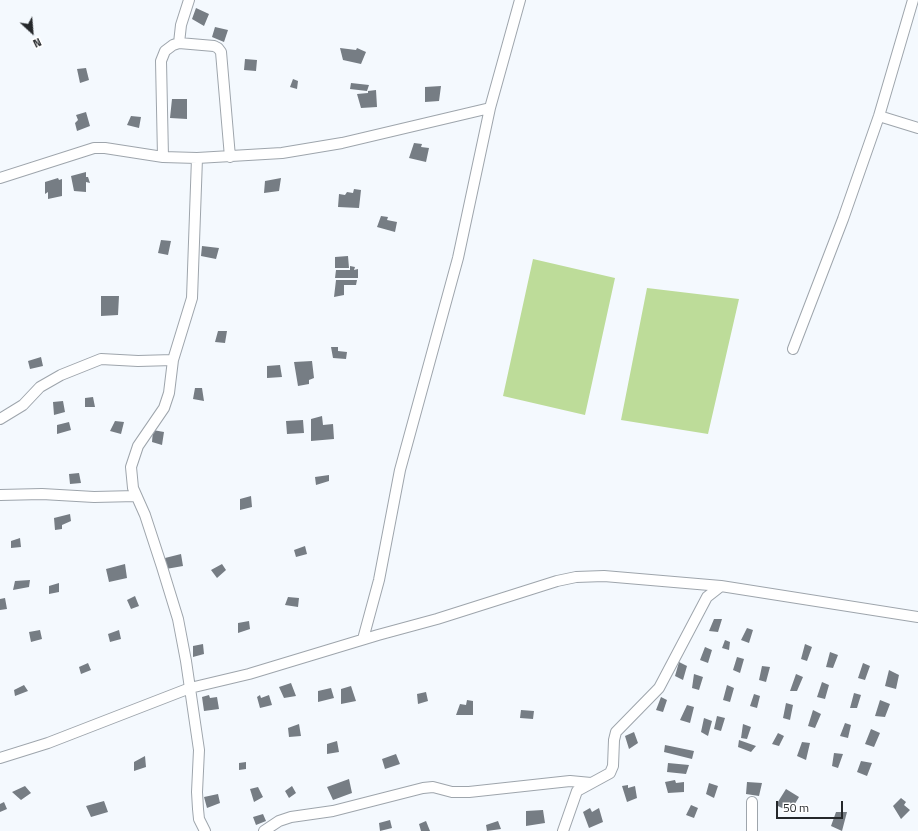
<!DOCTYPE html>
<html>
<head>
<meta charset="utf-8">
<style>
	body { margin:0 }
	#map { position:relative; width:918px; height:831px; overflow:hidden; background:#f4f9fe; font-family:"Titillium Web",sans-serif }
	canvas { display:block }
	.north { position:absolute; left:12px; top:12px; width:40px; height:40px; -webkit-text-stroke:3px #fff; paint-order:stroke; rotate:154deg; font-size:11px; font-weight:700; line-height:16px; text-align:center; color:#25282b }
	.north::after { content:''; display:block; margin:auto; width:14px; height:18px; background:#25282b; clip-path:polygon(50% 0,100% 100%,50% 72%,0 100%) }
	.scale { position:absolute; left:776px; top:801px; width:67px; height:18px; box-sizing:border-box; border:2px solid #25282b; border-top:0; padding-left:5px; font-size:12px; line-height:14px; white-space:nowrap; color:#25282b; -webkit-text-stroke:3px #fff; paint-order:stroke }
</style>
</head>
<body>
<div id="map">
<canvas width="918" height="831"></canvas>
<div class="north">N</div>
<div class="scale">50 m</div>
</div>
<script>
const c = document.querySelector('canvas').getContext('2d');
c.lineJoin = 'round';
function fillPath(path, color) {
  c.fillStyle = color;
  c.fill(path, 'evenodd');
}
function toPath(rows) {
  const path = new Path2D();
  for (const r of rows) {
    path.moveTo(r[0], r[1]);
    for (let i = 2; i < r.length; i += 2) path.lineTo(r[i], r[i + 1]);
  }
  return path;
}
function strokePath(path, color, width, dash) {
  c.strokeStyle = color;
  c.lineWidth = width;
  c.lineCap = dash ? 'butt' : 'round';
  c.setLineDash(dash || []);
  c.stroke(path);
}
const green = toPath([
	[533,259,615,278,585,415,503,396],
	[647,288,739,299,708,434,621,420]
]);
const building = toPath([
	[196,8,209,14,204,26,192,19],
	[215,27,228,30,224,42,212,37],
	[340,48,356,50,357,48,366,52,361,64,343,60],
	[245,59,257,60,256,71,244,70],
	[86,68,89,80,80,83,77,69],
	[293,79,298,81,297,89,290,87],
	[351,83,369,85,367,91,350,89],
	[441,86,439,101,425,102,425,87],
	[376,90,377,107,361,108,357,94,368,93,368,91],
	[172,99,187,99,187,119,170,118],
	[86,112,90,126,77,131,75,123,78,120,76,115],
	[131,116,141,117,139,128,127,125],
	[414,143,422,144,421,147,429,148,426,162,409,158],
	[86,172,86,177,88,177,90,183,86,182,86,192,74,191,71,176],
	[58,178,59,180,62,179,62,196,48,199,48,192,45,194,45,182],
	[281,178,279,191,264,193,265,181],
	[354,189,361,190,359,208,338,207,339,194,345,195,347,192,353,193],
	[381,216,388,217,387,220,397,222,395,232,377,227],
	[161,240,171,241,168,255,158,253],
	[202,246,219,248,216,259,201,256],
	[348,256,349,268,335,268,335,257],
	[350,266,355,267,354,270,358,269,358,278,335,278,336,270,350,270],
	[336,280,357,280,356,285,344,285,344,295,334,297],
	[101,296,119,296,118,315,101,316],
	[218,331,227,331,225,343,215,342],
	[331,347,338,347,338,351,347,352,346,359,333,358],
	[41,357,43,366,30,369,28,361],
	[312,361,314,378,309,380,309,384,298,386,294,362],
	[280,365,282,377,267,378,267,366],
	[195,388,202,388,204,401,193,399],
	[93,397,95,407,85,407,85,398],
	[63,401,65,412,54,415,53,402],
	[322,416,323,425,333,424,334,439,311,441,311,419],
	[303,420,304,433,287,434,286,421],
	[115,421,124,422,121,434,110,431],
	[69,422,71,430,57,434,57,425],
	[153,430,164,432,162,445,152,442],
	[79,473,81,483,70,484,69,474],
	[329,475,329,481,316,485,315,477],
	[251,496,252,507,240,510,240,499],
	[70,514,71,521,62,525,62,529,55,530,54,518],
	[20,538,21,547,11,548,11,541],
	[305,546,307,554,296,557,294,550],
	[181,554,183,566,166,569,165,558],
	[125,564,127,578,109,582,106,569],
	[222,564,226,570,217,578,211,570],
	[30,580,29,587,13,590,15,581],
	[59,583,59,592,49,594,49,586],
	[135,596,139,606,131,609,127,600],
	[288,597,299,598,298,607,285,605],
	[5,598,7,609,0,610,0,599],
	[714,619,722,619,718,632,709,631],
	[249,621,250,629,238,633,238,623],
	[747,628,753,630,749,643,741,640],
	[40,630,42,639,31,642,29,632],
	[119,630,121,639,110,642,108,634],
	[725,640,730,642,729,650,722,648],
	[203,644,204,654,193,657,193,646],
	[805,644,812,647,807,661,801,659],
	[705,647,712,650,708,663,700,660],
	[830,652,838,655,833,668,826,667],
	[737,657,744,659,740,673,733,670],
	[679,662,687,666,683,680,675,676],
	[88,663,91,670,81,674,79,667],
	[863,663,870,666,865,680,858,678],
	[762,666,770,667,766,682,759,680],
	[889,670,899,675,896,689,885,686],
	[694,674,703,677,699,690,692,688],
	[796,674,803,677,797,691,790,691],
	[822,682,829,685,825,699,817,697],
	[291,683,296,696,284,698,279,687],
	[24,685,28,691,15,696,14,690],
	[727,685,734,688,730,702,723,700],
	[351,686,356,701,341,704,341,689],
	[331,688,334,698,318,702,318,691],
	[426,692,428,701,418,704,417,694],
	[854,693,861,695,857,708,850,708],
	[754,694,760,696,757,708,750,706],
	[209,695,210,698,217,697,219,709,204,711,202,697],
	[260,695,261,698,269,695,272,705,260,708,257,697],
	[661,697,667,700,663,712,656,710],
	[467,700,473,701,473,715,456,715,460,704,466,705],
	[880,700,890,704,885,717,875,716],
	[786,703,793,705,790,720,783,718],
	[687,705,694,707,690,723,680,720],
	[521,710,534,711,533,719,520,718],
	[813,710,821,714,815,728,808,726],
	[717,716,725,718,721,731,714,729],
	[704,718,712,721,708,736,701,732],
	[845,723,851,725,848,738,840,736],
	[299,724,301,736,289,737,288,728],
	[743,724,751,727,747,739,741,738],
	[871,729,880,733,874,747,865,744],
	[634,732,638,743,629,749,625,736],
	[778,733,784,736,779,746,772,744],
	[739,740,756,746,751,752,738,747],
	[337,741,339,752,327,754,327,744],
	[802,742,810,743,806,760,797,756],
	[665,745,694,751,692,759,664,752],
	[834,753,843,754,838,768,832,766],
	[396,754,400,764,385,769,382,759],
	[145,756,146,767,134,771,134,762],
	[861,761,872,763,867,776,857,772],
	[246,762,246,769,239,770,239,763],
	[668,763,689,765,686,774,667,772],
	[349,779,352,793,333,800,327,787],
	[675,780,676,783,684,782,684,792,668,793,665,782],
	[747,782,762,783,759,796,746,794],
	[709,783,718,786,714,798,706,794],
	[628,785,628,788,635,786,637,798,627,802,622,786],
	[25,786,31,793,21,800,12,792],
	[292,786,296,793,289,798,285,791],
	[258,787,263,797,254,802,250,789],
	[786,789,799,797,790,812,776,805],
	[218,794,220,803,207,808,204,797],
	[901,798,906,802,904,805,910,810,901,819,893,806],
	[104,801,108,812,91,817,86,806],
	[4,802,7,809,0,812,0,804],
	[691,805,698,808,694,818,686,815],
	[590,808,592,812,599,808,603,822,589,828,583,812],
	[543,810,545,823,526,826,526,811],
	[836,812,847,812,842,831,831,826],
	[263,814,266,821,256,825,253,817],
	[390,820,392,828,380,831,379,823],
	[426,821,430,831,421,831,419,824],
	[498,821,501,829,487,831,486,825]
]);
const street = toPath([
	[179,43,181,25,189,0],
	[879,116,918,128],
	[163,157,161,61,165,51,173,45,179,43,214,46,218,48,221,52,230,157],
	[197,158,192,298,173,360,169,393,164,408,138,446,131,467,133,488,145,515,162,567,178,619,186,661,199,750,197,792,198,809,199,819,205,831],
	[0,178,94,148,105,148,163,157,197,158,282,153,342,143,490,108],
	[793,349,843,219,879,116,913,0],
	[0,419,23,405,40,387,61,375,101,359,138,361,173,360],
	[0,495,42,494,94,497,136,496],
	[363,639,379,580,400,470,458,258,490,108,520,0],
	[0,758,48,743,190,688,249,674,378,635,437,619,557,581,576,577,604,576,721,586,918,617],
	[264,831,279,821,291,817,333,811,423,788,433,787,452,792,469,792,570,781,591,783],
	[563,831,577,791,610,773,613,766,614,740,616,732,659,688,707,597,721,586],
	[752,831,752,802]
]);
fillPath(green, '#bddc99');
fillPath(building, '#767d84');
strokePath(street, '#9ea5ac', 12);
strokePath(street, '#fff', 10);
</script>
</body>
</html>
